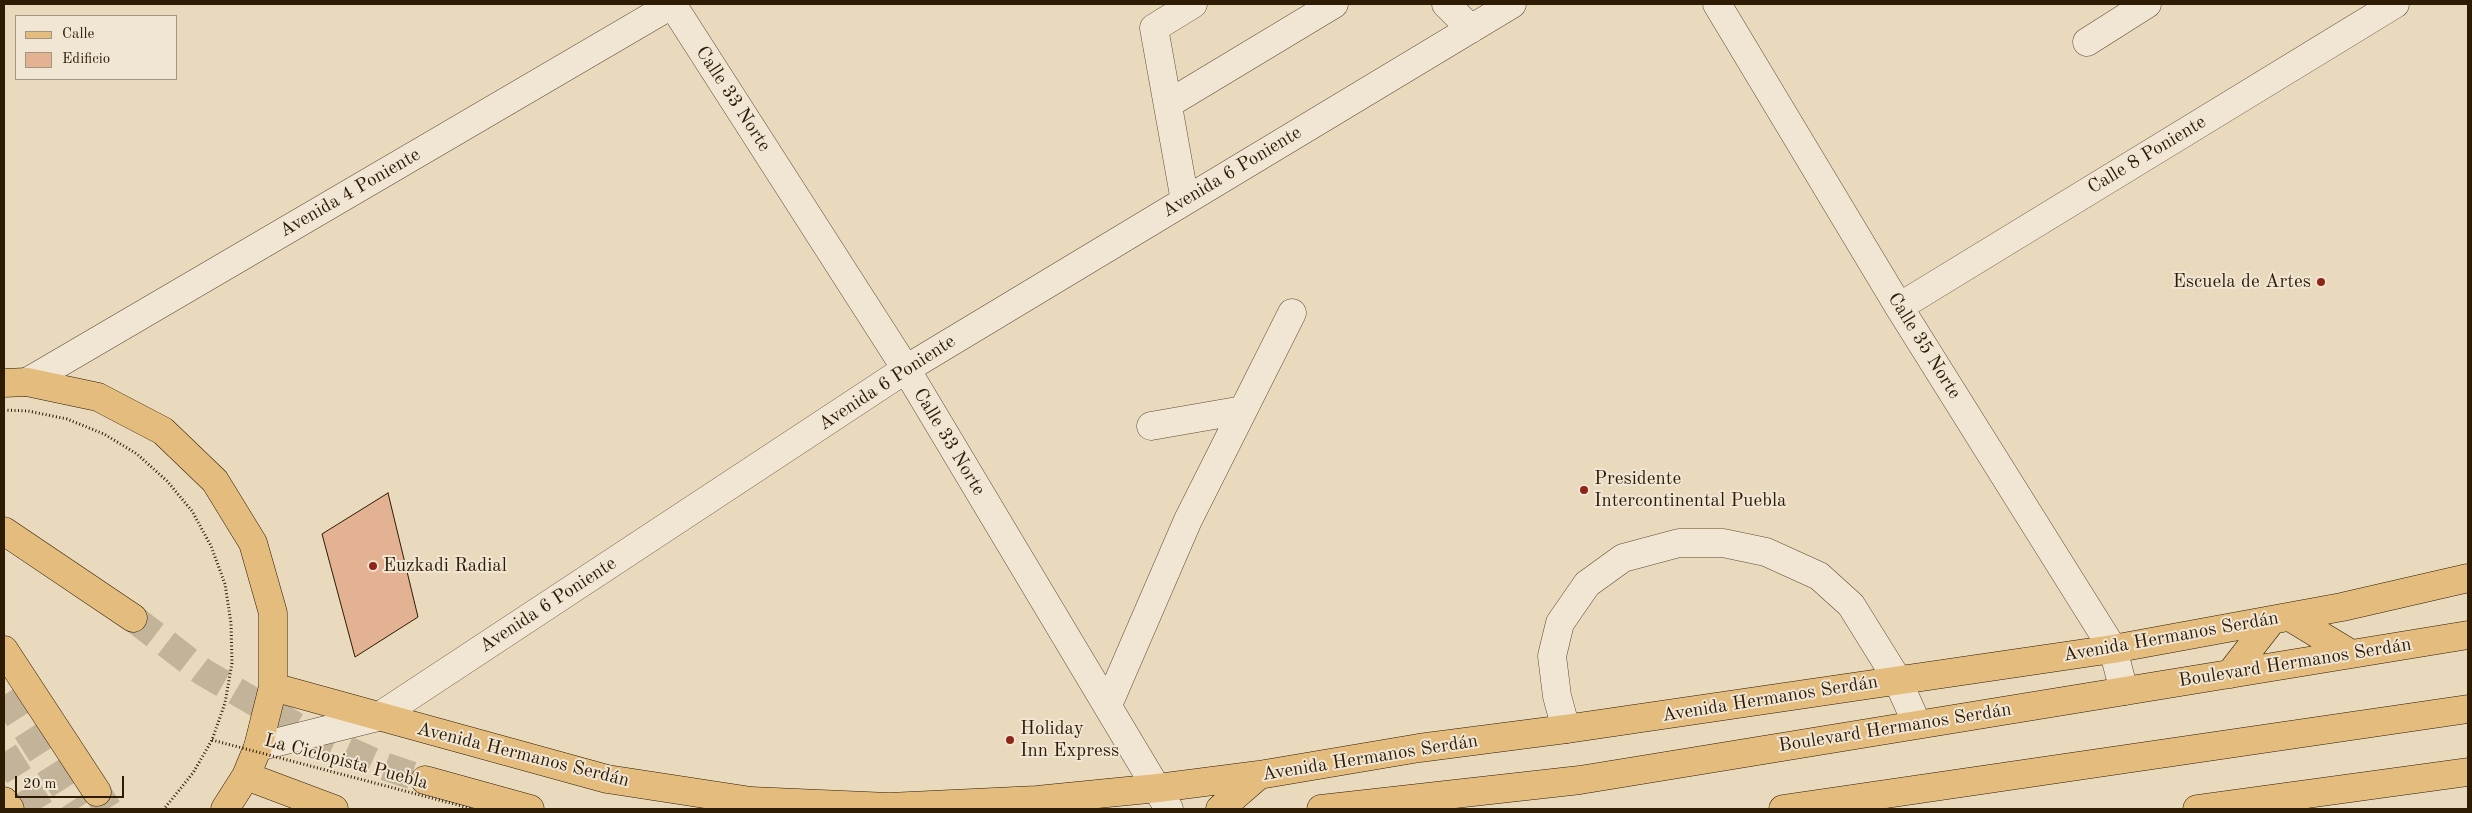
<!DOCTYPE html>
<html>
<head>
<meta charset="utf-8">
<style>
	body { margin:0 }
	#map { position:relative; width:2472px; height:813px; overflow:hidden; background:#e9d9bd; font-family:"Old Standard TT",serif }
	canvas { display:block }
	.frame { position:absolute; inset:0; border:5px solid #2d1b03; pointer-events:none }
	.legend { position:absolute; left:15px; top:15px; width:162px; height:65px; box-sizing:border-box; background:#f1e6d4; border:1px solid #a39580; margin:0; padding:6px 9px; list-style:none; font-size:15px; color:#2d1b03 }
	.legend li { display:flex; align-items:center; gap:10px; height:25px }
	.legend b { width:25px; border:1px solid #a39580 }
	.scale { position:absolute; left:15px; top:776px; width:109px; height:22px; box-sizing:border-box; border:2px solid #2d1b03; border-top:0; padding-left:6px; font-size:15px; line-height:18px; white-space:nowrap; color:#2d1b03; -webkit-text-stroke:4px #f1e6d4; paint-order:stroke }
</style>
</head>
<body>
<div id="map">
<canvas width="2472" height="813"></canvas>
<div class="frame"></div>
<ul class="legend">
<li><b style="height:6px;background:#e4bc7e"></b>Calle</li>
<li><b style="height:14px;background:#e3b293"></b>Edificio</li>
</ul>
<div class="scale">20 m</div>
</div>
<script>
const c = document.querySelector('canvas').getContext('2d');
c.lineJoin = 'round';
function fillPath(path, color) {
  c.fillStyle = color;
  c.fill(path, 'evenodd');
}
function toPath(rows) {
  const path = new Path2D();
  for (const r of rows) {
    path.moveTo(r[0], r[1]);
    for (let i = 2; i < r.length; i += 2) path.lineTo(r[i], r[i + 1]);
  }
  return path;
}
function strokePath(path, color, width, dash) {
  c.strokeStyle = color;
  c.lineWidth = width;
  c.lineCap = dash ? 'butt' : 'round';
  c.setLineDash(dash || []);
  c.stroke(path);
}
function write(font, color, halo, rows, align = 'center') {
  c.font = font + ' "Old Standard TT",serif';
  c.lineWidth = 4;
  c.setLineDash([]);
  c.textBaseline = 'middle';
  c.strokeStyle = halo;
  c.fillStyle = color;
  for (const [text, x, y, turn = 0] of rows) {
    c.save();
    c.translate(x, y);
    c.rotate((+turn || 0) * Math.PI / 180);
    c.textAlign = isNaN(turn) ? turn : align;
    if (halo) c.strokeText(text, 0, 0);
    c.fillText(text, 0, 0);
    c.restore();
  }
}
const building = toPath([
	[388,493,418,617,355,657,322,534,388,493]
]);
const minorTunnel = toPath([
	[4,695,77,809],
	[4,752,40,809]
]);
const majorTunnel = toPath([
	[133,618,203,672,301,729,378,764,425,780],
	[97,792,108,809]
]);
const minor = toPath([
	[672,4,906,369,1169,809],
	[1446,4,1471,29],
	[1717,4,1899,307,2113,649,2124,691],
	[2087,42,2147,4],
	[1168,104,1334,4],
	[1185,201,1154,28,1193,4],
	[1899,307,2395,4],
	[27,382,673,4],
	[1151,426,1243,410],
	[1108,705,1188,520,1292,313],
	[1566,729,1557,696,1552,656,1560,623,1587,584,1623,558,1679,543,1723,543,1766,552,1819,576,1851,605,1897,679,1917,724],
	[258,747,378,717,906,369,1512,4]
]);
const major = toPath([
	[4,383,27,382,98,397,163,431,215,481,253,543,273,613,273,687,258,747,246,776,225,809],
	[4,531,133,618],
	[2290,617,2351,654],
	[4,650,97,792],
	[2230,674,2272,620],
	[273,687,607,779,751,801,889,807,1037,800,1158,788,1259,775,1419,748,1566,729,2113,649,2342,607,2468,578],
	[246,776,334,809],
	[425,780,530,809],
	[4,801,10,809],
	[1220,809,1259,775],
	[1321,809,1580,780,2468,635],
	[1783,809,2468,709],
	[2197,809,2468,772]
]);
const pathBridge = toPath([
	[4,410,28,411,67,419,104,434,137,454,167,481,192,511,211,546,225,584,231,623,232,663,225,703,212,740,193,773,164,809],
	[212,740,473,809]
]);
const markers = [
	[2321,282,5,"#8f2418"],
	[1584,490,5,"#8f2418"],
	[373,566,5,"#8f2418"],
	[1010,740,5,"#8f2418"]
];
const streetNames = [
	["Calle 33 Norte",733,99,57],
	["Calle 8 Poniente",2147,155,-31],
	["Avenida 6 Poniente",1232,172,-31],
	["Avenida 4 Poniente",350,193,-30],
	["Calle 35 Norte",1924,346,58],
	["Avenida 6 Poniente",887,383,-33],
	["Calle 33 Norte",949,442,59],
	["Avenida 6 Poniente",548,605,-33],
	["Avenida Hermanos Serdán",2171,637,-10],
	["Boulevard Hermanos Serdán",2295,663,-9],
	["Avenida Hermanos Serdán",1770,699,-9],
	["Boulevard Hermanos Serdán",1895,728,-9],
	["Avenida Hermanos Serdán",523,755,14],
	["Avenida Hermanos Serdán",1370,758,-9],
	["La Ciclopista Puebla",346,762,15]
];
const poiNames = [
	["Escuela de Artes",2311,282,"right"],
	["Presidente",1594,479],
	["Intercontinental Puebla",1594,501],
	["Euzkadi Radial",383,566],
	["Holiday",1020,729],
	["Inn Express",1020,751]
];
fillPath(building, '#e3b293');
strokePath(building, '#2d1b03', 1);
strokePath(minorTunnel, '#c3b398', 28, [28, 14]);
strokePath(majorTunnel, '#c3b398', 28, [28, 14]);
strokePath(minor, '#5c4a32', 29);
strokePath(major, '#2d1b03', 29);
strokePath(minor, '#f1e6d4', 28);
strokePath(major, '#e4bc7e', 28);
strokePath(pathBridge, '#2d1b03', 3, [1, 2.5]);
for (const [x, y, r, color] of markers) {
  const dot = new Path2D();
  dot.arc(x, y, r, 0, 2 * Math.PI);
  c.fillStyle = color;
  c.fill(dot);
  strokePath(dot, '#f1e6d4', 2);
}
write('19px', '#2d1b03', '#f1e6d4', streetNames);
write('19px', '#2d1b03', '#f1e6d4', poiNames, 'left');
</script>
</body>
</html>
